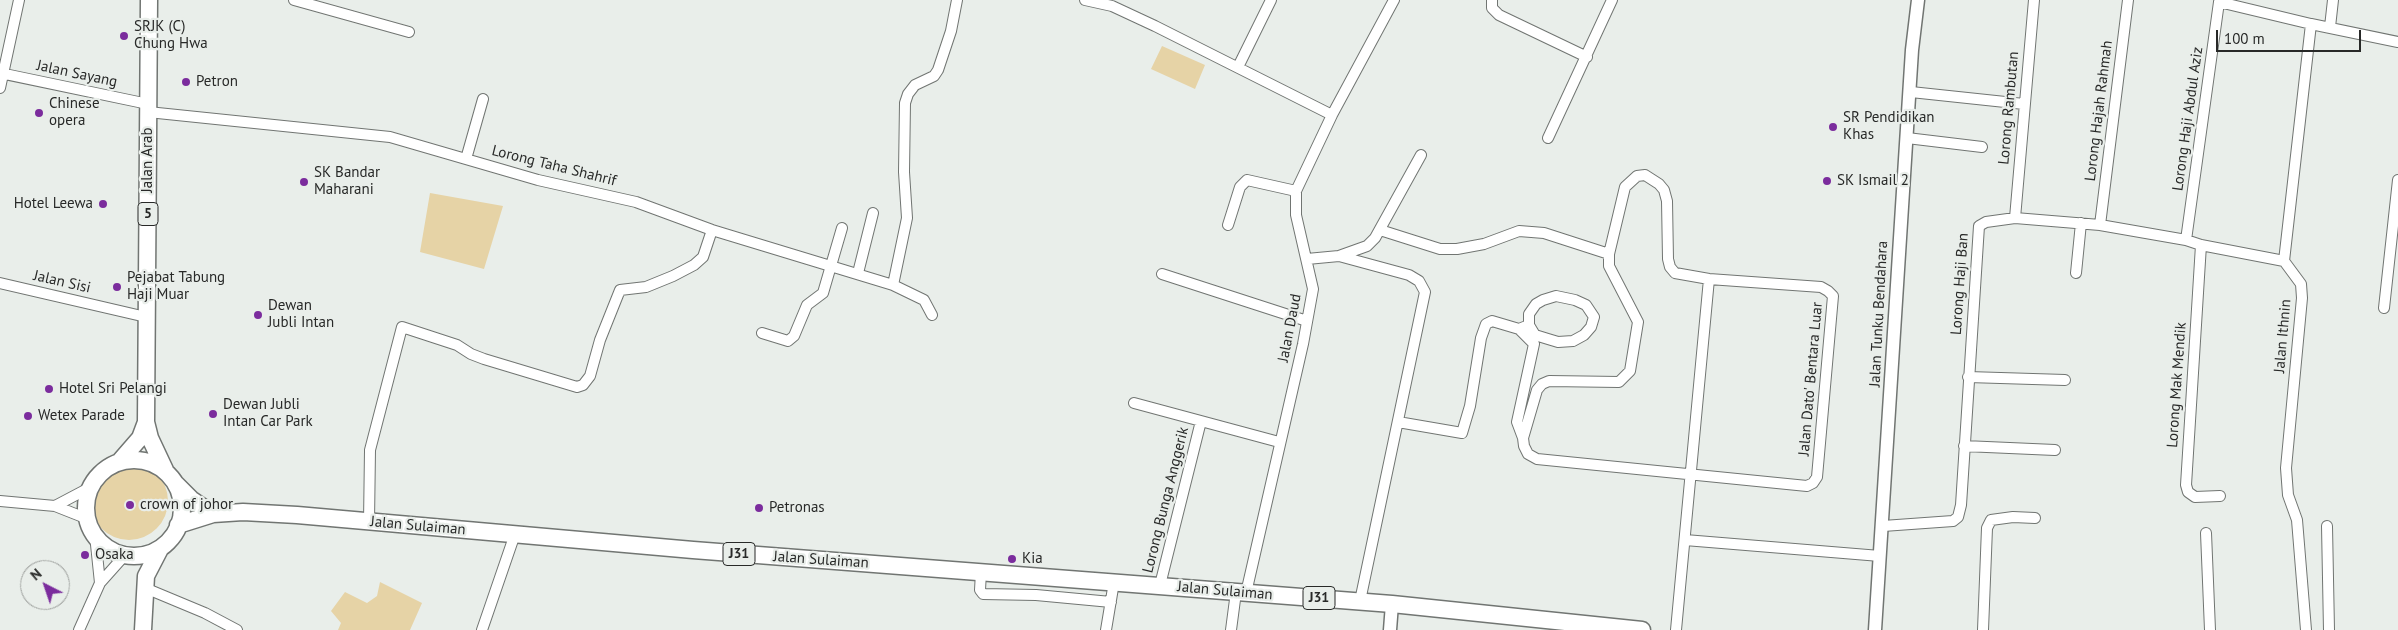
<!DOCTYPE html>
<html>
<head>
<meta charset="utf-8">
<style>
	body { margin:0 }
	#map { position:relative; width:2398px; height:630px; overflow:hidden; background:#e9eeea; font-family:"PT Sans",sans-serif }
	canvas { display:block }
	.north { position:absolute; left:20px; top:560px; width:50px; height:50px; box-sizing:border-box; background:#e9eeea; border:1px solid #9c9f9c; border-radius:50%; rotate:319deg; font-size:14px; font-weight:700; line-height:20px; text-align:center; color:#282928 }
	.north::after { content:''; display:block; margin:auto; width:18px; height:22px; background:#7b2c9d; clip-path:polygon(50% 0,100% 100%,50% 72%,0 100%) }
	.scale { position:absolute; left:2216px; top:30px; width:145px; height:22px; box-sizing:border-box; border:2px solid #282928; border-top:0; padding-left:6px; font-size:15px; line-height:18px; white-space:nowrap; color:#282928; -webkit-text-stroke:4px #e9eeea; paint-order:stroke }
</style>
</head>
<body>
<div id="map">
<canvas width="2398" height="630"></canvas>
<div class="north">N</div>
<div class="scale">100 m</div>
</div>
<script>
const c = document.querySelector('canvas').getContext('2d');
c.lineJoin = 'round';
function fillPath(path, color) {
  c.fillStyle = color;
  c.fill(path, 'evenodd');
}
function toPath(rows) {
  const path = new Path2D();
  for (const r of rows) {
    if (r.length === 3) {
      path.moveTo(r[0] + r[2], r[1]);
      path.arc(r[0], r[1], r[2], 0, 2 * Math.PI);
      continue;
    }
    path.moveTo(r[0], r[1]);
    for (let i = 2; i < r.length; i += 2) path.lineTo(r[i], r[i + 1]);
  }
  return path;
}
function strokePath(path, color, width, dash) {
  c.strokeStyle = color;
  c.lineWidth = width;
  c.lineCap = dash ? 'butt' : 'round';
  c.setLineDash(dash || []);
  c.stroke(path);
}
function write(font, color, halo, rows, align = 'center') {
  c.font = font + ' "PT Sans",sans-serif';
  c.lineWidth = 4.5;
  c.setLineDash([]);
  c.textBaseline = 'middle';
  c.strokeStyle = halo;
  c.fillStyle = color;
  for (const [text, x, y, turn = 0] of rows) {
    c.save();
    c.translate(x, y);
    c.rotate((+turn || 0) * Math.PI / 180);
    c.textAlign = isNaN(turn) ? turn : align;
    if (halo) c.strokeText(text, 0, 0);
    c.fillText(text, 0, 0);
    c.restore();
  }
}
const green = toPath([
	[1162,46,1205,65,1195,89,1151,69],
	[430,193,503,206,484,269,420,252],
	[129,501,39],
	[380,582,422,603,410,630,338,630,341,623,331,611,345,592,367,603,377,596]
]);
const minor = toPath([
	[294,0,409,32],
	[1085,0,1112,6,1155,26,1332,115],
	[1492,0,1492,8,1499,15,1587,57],
	[2311,24,2398,42],
	[2330,27,2333,0],
	[1238,67,1271,0],
	[0,73,148,104],
	[0,88,19,0],
	[1911,92,2024,104],
	[148,112,390,137,538,180,636,202,712,230,893,285,924,300,932,315],
	[1548,138,1612,0],
	[1907,138,1982,147],
	[466,159,483,99],
	[1645,175,1659,184,1664,190,1667,201,1668,259,1670,267,1675,273,1709,279,1821,287,1828,291,1833,296,1817,477,1813,483,1807,486,1537,459,1528,454,1524,446,1523,438,1537,390,1542,384,1549,381,1619,382,1630,371,1638,322,1609,266,1609,254,1625,187,1637,176,1645,175],
	[2015,218,2034,0],
	[1228,225,1240,187,1247,180,1296,191],
	[2100,225,2128,0],
	[1380,230,1440,249,1457,249,1484,244,1519,231,1544,233,1609,254],
	[2186,240,2219,2,2311,24,2284,261,2301,284,2302,298,2286,468,2288,495,2297,520,2306,630],
	[2201,245,2186,485,2188,492,2195,497,2220,496],
	[1339,256,1409,275,1419,281,1425,292,1360,601],
	[1307,259,1339,256,1367,246,1375,238,1421,155],
	[858,273,873,213],
	[2076,273,2081,223],
	[1162,274,1307,321],
	[0,283,146,317],
	[893,285,907,218,904,172,905,103,908,94,915,85,934,76,938,70,951,31,957,0],
	[2384,308,2398,180],
	[1519,329,1534,344,1517,422,1523,438],
	[762,333,788,341,794,336,807,305,823,293,842,228],
	[1968,377,2065,380],
	[1134,403,1279,442],
	[1398,422,1462,433,1470,406,1481,338,1486,324,1492,321,1519,329,1529,325,1529,314,1536,304,1543,300,1556,296,1575,300,1586,305,1594,317,1591,327,1584,335,1573,341,1558,342,1548,339,1535,335,1529,325],
	[1964,446,2055,450],
	[0,501,55,506,91,487],
	[55,506,88,519],
	[369,522,370,450,402,327,457,345,471,354,484,359,577,387,583,385,590,376,600,340,620,290,646,287,673,276,694,265,703,257,712,230],
	[1883,526,1953,521,1958,517,1961,505,1979,226,1986,222,2015,218,2100,225,2186,240,2201,245,2284,261],
	[2327,526,2329,630],
	[2206,533,2210,630],
	[95,535,100,583],
	[1685,540,1880,556],
	[981,572,980,590,983,594,1036,595,1111,602],
	[1160,585,1201,421],
	[145,588,205,613,237,630],
	[1246,593,1303,344,1313,289,1296,215,1296,191,1332,115,1394,0],
	[79,630,100,583,125,555],
	[482,630,515,534],
	[1106,630,1114,582],
	[1231,630,1236,592],
	[1676,630,1709,279],
	[1983,630,1987,528,1991,520,2013,517,2035,518]
]);
const tertiary = toPath([
	[1390,630,1392,604],
	[1875,630,1912,50,1918,0]
]);
const primary = toPath([
	[146,422,150,438,165,470],
	[134,508,48],
	[120,461,140,438,146,422,149,0],
	[176,484,191,499,213,514],
	[178,525,213,514,243,512,297,515,693,550,1392,604,1642,630],
	[143,630,146,576,160,549]
]);
const markers = [
	[124,36,5,"#7b2c9d"],
	[186,82,5,"#7b2c9d"],
	[39,113,5,"#7b2c9d"],
	[1833,127,5,"#7b2c9d"],
	[1827,181,5,"#7b2c9d"],
	[304,182,5,"#7b2c9d"],
	[103,204,5,"#7b2c9d"],
	[117,287,5,"#7b2c9d"],
	[258,315,5,"#7b2c9d"],
	[49,389,5,"#7b2c9d"],
	[213,414,5,"#7b2c9d"],
	[28,416,5,"#7b2c9d"],
	[130,505,5,"#7b2c9d"],
	[759,508,5,"#7b2c9d"],
	[85,555,5,"#7b2c9d"],
	[1012,559,5,"#7b2c9d"]
];
const shields = [
	[148,214,20],
	[739,554,32],
	[1319,598,32]
];
const shieldNames = [
	["5",148,214],
	["J31",739,554],
	["J31",1319,598]
];
const poiNames = [
	["SRJK (C)",134,27],
	["Chung Hwa",134,44],
	["Petron",196,82],
	["Chinese",49,104],
	["opera",49,121],
	["SR Pendidikan",1843,118],
	["Khas",1843,135],
	["SK Bandar",314,173],
	["Maharani",314,190],
	["SK Ismail 2",1837,181],
	["Hotel Leewa",93,204,"right"],
	["Pejabat Tabung",127,278],
	["Haji Muar",127,295],
	["Dewan",268,306],
	["Jubli Intan",268,323],
	["Hotel Sri Pelangi",59,389],
	["Dewan Jubli",223,405],
	["Intan Car Park",223,422],
	["Wetex Parade",38,416],
	["crown of johor",140,505],
	["Petronas",769,508],
	["Osaka",95,555],
	["Kia",1022,559]
];
const streetNames = [
	["Jalan Sayang",77,74,12],
	["Lorong Rambutan",2009,108,-85],
	["Lorong Hajah Rahmah",2099,111,-83],
	["Lorong Haji Abdul Aziz",2188,119,-82],
	["Jalan Arab",148,160,-90],
	["Lorong Taha Shahrif",554,166,14],
	["Jalan Sisi",62,282,13],
	["Lorong Haji Ban",1960,284,-86],
	["Jalan Tunku Bendahara",1879,314,-87],
	["Jalan Daud",1290,328,-79],
	["Jalan Ithnin",2283,336,-85],
	["Jalan Dato' Bentara Luar",1811,379,-85],
	["Lorong Mak Mendik",2177,385,-86],
	["Lorong Bunga Anggerik",1166,500,-76],
	["Jalan Sulaiman",418,526,5],
	["Jalan Sulaiman",821,560,4],
	["Jalan Sulaiman",1225,591,5]
];
fillPath(green, '#e6d3a6');
strokePath(minor, '#717572', 12);
strokePath(tertiary, '#717572', 15);
strokePath(primary, '#717572', 19);
strokePath(minor, '#fff', 10);
strokePath(tertiary, '#fff', 12);
strokePath(primary, '#fff', 16);
for (const [x, y, r, color] of markers) {
  const dot = new Path2D();
  dot.arc(x, y, r, 0, 2 * Math.PI);
  c.fillStyle = color;
  c.fill(dot);
  strokePath(dot, '#e9eeea', 2);
}
for (const [x, y, w] of shields) {
  const box = new Path2D();
  box.roundRect(x - w / 2, y - 11.5, w, 23, 4);
  c.fillStyle = '#e9eeea';
  c.fill(box);
  strokePath(box, '#282928', 1);
}
write('bold 14px', '#282928', null, shieldNames);
write('15px', '#282928', '#e9eeea', poiNames, 'left');
write('15px', '#282928', '#e9eeea', streetNames);
</script>
</body>
</html>
